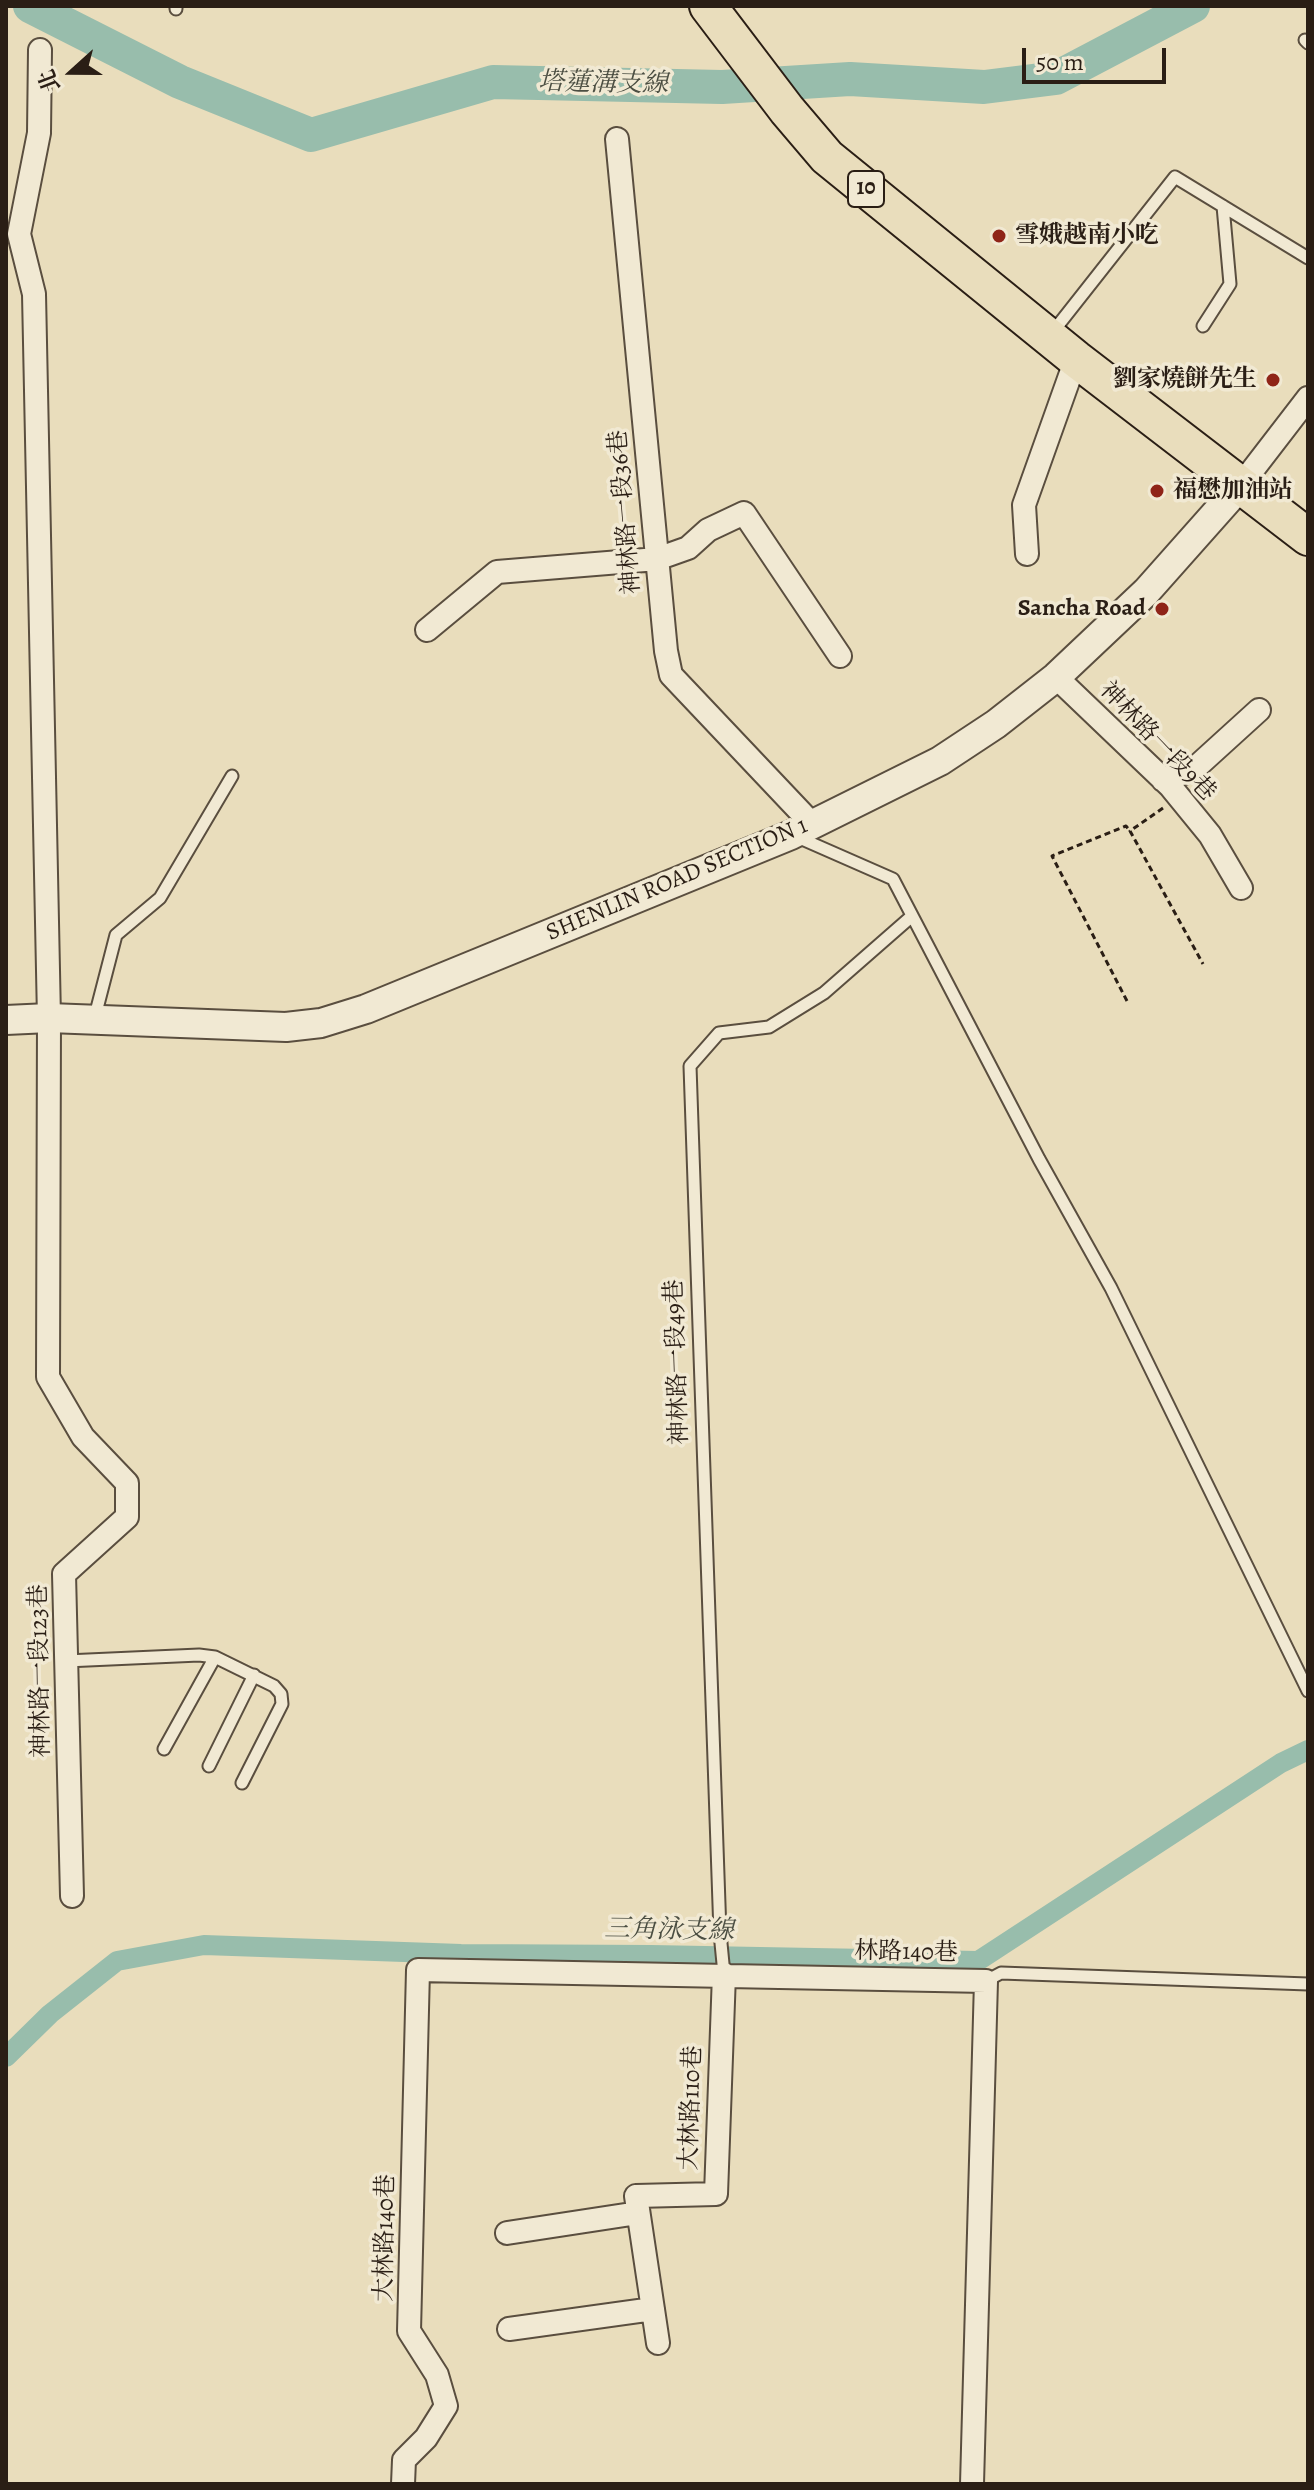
<!DOCTYPE html>
<html>
<head>
<meta charset="utf-8">
<style>
	body { margin:0 }
	#map { position:relative; width:1314px; height:2490px; overflow:hidden; background:#e9ddbc; font-family:Alegreya,"Noto Serif TC",serif }
	canvas { display:block }
	.frame { position:absolute; inset:0; border:8px solid #2a1e15; pointer-events:none }
	.north { position:absolute; left:32px; top:32px; width:80px; height:80px; -webkit-text-stroke:6px #f1e9d3; paint-order:stroke; rotate:249deg; font-size:22px; font-weight:700; line-height:32px; text-align:center; color:#2a1e15 }
	.north::after { content:''; display:block; margin:auto; width:28px; height:36px; background:#2a1e15; clip-path:polygon(50% 0,100% 100%,50% 72%,0 100%) }
	.scale { position:absolute; left:1022px; top:48px; width:144px; height:36px; box-sizing:border-box; border:4px solid #2a1e15; border-top:0; padding-left:10px; font-size:24px; line-height:28px; white-space:nowrap; color:#2a1e15; -webkit-text-stroke:6px #f1e9d3; paint-order:stroke }
</style>
</head>
<body>
<div id="map">
<canvas width="1314" height="2490"></canvas>
<div class="frame"></div>
<div class="north">北</div>
<div class="scale">50 m</div>
</div>
<script>
const c = document.querySelector('canvas').getContext('2d');
c.lineJoin = 'round';
function toPath(rows) {
  const path = new Path2D();
  for (const r of rows) {
    path.moveTo(r[0], r[1]);
    for (let i = 2; i < r.length; i += 2) path.lineTo(r[i], r[i + 1]);
  }
  return path;
}
function strokePath(path, color, width, dash) {
  c.strokeStyle = color;
  c.lineWidth = width;
  c.lineCap = dash ? 'butt' : 'round';
  c.setLineDash(dash || []);
  c.stroke(path);
}
function write(font, color, halo, rows, align = 'center') {
  c.font = font + ' Alegreya,"Noto Serif TC",serif';
  c.lineWidth = 7;
  c.setLineDash([]);
  c.textBaseline = 'middle';
  c.strokeStyle = halo;
  c.fillStyle = color;
  for (const [text, x, y, turn = 0] of rows) {
    c.save();
    c.translate(x, y);
    c.rotate((+turn || 0) * Math.PI / 180);
    c.textAlign = isNaN(turn) ? turn : align;
    if (halo) c.strokeText(text, 0, 0);
    c.fillText(text, 0, 0);
    c.restore();
  }
}
const canal = toPath([
	[6,2057,50,2014,117,1961,204,1945,461,1954,651,1955,978,1961,1281,1763,1308,1750]
]);
const river = toPath([
	[30,6,180,82,311,135,493,82,722,87,850,79,984,87,1056,78,1193,6]
]);
const path = toPath([
	[1163,808,1130,831,1203,964],
	[1127,1001,1052,856,1126,826,1130,831]
]);
const service = toPath([
	[176,6,176,9],
	[1305,40,1308,43],
	[1203,326,1230,284,1223,206],
	[1052,333,1175,177,1308,258],
	[795,836,893,879,1039,1159,1111,1288,1308,1691],
	[94,1020,116,935,160,898,232,776],
	[66,1661,199,1655,215,1657,274,1686,281,1694,282,1704,242,1783],
	[164,1749,215,1657],
	[209,1766,254,1675],
	[724,1974,720,1933,690,1066,719,1033,769,1027,824,993,912,916],
	[986,1981,1001,1973,1308,1984]
]);
const minor = toPath([
	[40,50,39,133,19,234,34,294,49,1018,48,1377,83,1437,127,1483,127,1517,64,1574,72,1896],
	[617,139,666,651,671,675,812,824],
	[1241,485,1308,398],
	[1027,554,1024,505,1076,359],
	[427,630,497,572,657,559,688,548,708,530,744,513,840,656],
	[1056,677,1170,786,1210,835,1241,888],
	[1163,780,1193,770,1259,710],
	[507,2233,638,2213],
	[509,2329,653,2309],
	[658,2343,636,2196,716,2194,724,1974],
	[403,2484,404,2460,426,2438,446,2406,437,2375,409,2331,418,1970,986,1981,972,2484]
]);
const tertiary = toPath([
	[6,1020,49,1018,286,1027,321,1023,366,1009,791,835,940,761,996,724,1056,677,1146,592,1241,485]
]);
const primary = toPath([
	[708,6,787,110,827,157,1076,359,1308,537]
]);
const markers = [
	[999,236,8,"#8f2418"],
	[1273,380,8,"#8f2418"],
	[1157,491,8,"#8f2418"],
	[1162,609,8,"#8f2418"]
];
const shields = [
	[866,189,36]
];
const shieldNames = [
	["10",866,189]
];
const poiNames = [
	["雪娥越南小吃",1015,236],
	["劉家燒餅先生",1257,380,"right"],
	["福懋加油站",1173,491],
	["Sancha Road",1146,609,"right"]
];
const streetNames = [
	["神林路一段36巷",626,512,-95],
	["神林路一段9巷",1157,742,46],
	["SHENLIN ROAD SECTION 1",677,880,-23],
	["神林路一段49巷",678,1362,-92],
	["神林路一段123巷",41,1671,-91],
	["林路140巷",906,1953,1],
	["大林路110巷",692,2108,-88],
	["大林路140巷",386,2238,-89]
];
const waterNames = [
	["塔蓮溝支線",603,84,1],
	["三角泳支線",669,1931,1]
];
strokePath(canal, '#98bdac', 20);
strokePath(river, '#98bdac', 34);
strokePath(service, '#5a4e3f', 15);
strokePath(minor, '#5a4e3f', 26);
strokePath(tertiary, '#5a4e3f', 32);
strokePath(primary, '#2a1e15', 40);
strokePath(path, '#2a1e15', 3, [6, 4]);
strokePath(service, '#f1e9d3', 11);
strokePath(minor, '#f1e9d3', 22);
strokePath(tertiary, '#f1e9d3', 28);
strokePath(primary, '#e9ddbc', 36);
for (const [x, y, r, color] of markers) {
  const dot = new Path2D();
  dot.arc(x, y, r, 0, 2 * Math.PI);
  c.fillStyle = color;
  c.fill(dot);
  strokePath(dot, '#f1e9d3', 3);
}
for (const [x, y, w] of shields) {
  const box = new Path2D();
  box.roundRect(x - w / 2, y - 18, w, 36, 6);
  c.fillStyle = '#f1e9d3';
  c.fill(box);
  strokePath(box, '#2a1e15', 2);
}
write('bold 22px', '#2a1e15', null, shieldNames);
write('bold 24px', '#2a1e15', '#f1e9d3', poiNames, 'left');
write('24px', '#2a1e15', '#f1e9d3', streetNames);
write('italic 26px', '#4b4e42', '#f1e9d3', waterNames);
</script>
</body>
</html>
